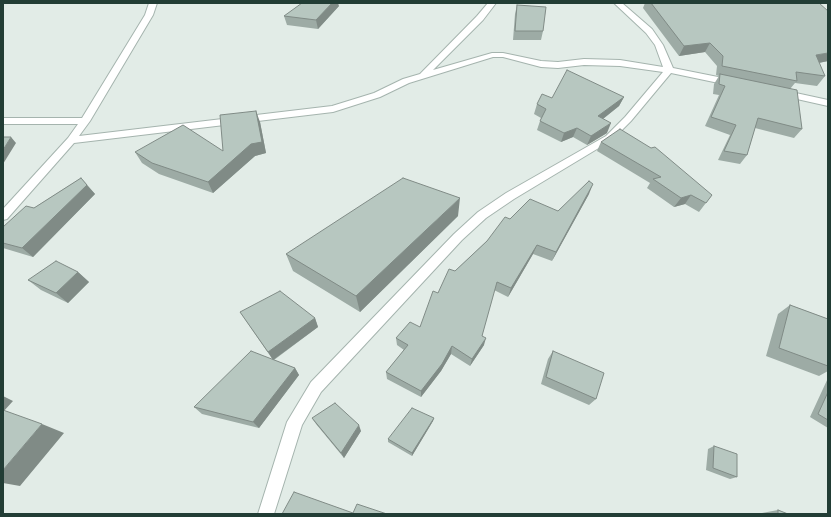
<!DOCTYPE html>
<html>
<head>
<meta charset="utf-8">
<style>
	body { margin:0 }
	#map { position:relative; width:831px; height:517px; overflow:hidden; background:#e2ece7; font-family:Raleway,sans-serif }
	canvas { display:block }
	.frame { position:absolute; inset:0; border:4px solid #223d35; pointer-events:none }
</style>
</head>
<body>
<div id="map">
<canvas width="831" height="517"></canvas>
<div class="frame"></div>
</div>
<script>
const c = document.querySelector('canvas').getContext('2d');
c.lineJoin = 'round';
function toPath(rows) {
  const path = new Path2D();
  for (const r of rows) {
    path.moveTo(r[0], r[1]);
    for (let i = 2; i < r.length; i += 2) path.lineTo(r[i], r[i + 1]);
  }
  return path;
}
function strokePath(path, color, width, dash) {
  c.strokeStyle = color;
  c.lineWidth = width;
  c.lineCap = dash ? 'butt' : 'round';
  c.setLineDash(dash || []);
  c.stroke(path);
}
function fillPath(path, color) {
  c.fillStyle = color;
  c.fill(path, 'evenodd');
}
const minor = toPath([
	[149,3,157,3,153,15,90,121,79,136,332,106,374,93,403,79,420,74,477,16,488,3,496,3,483,20,433,70,492,53,503,53,541,61,558,62,584,59,620,60,663,67,655,45,646,33,614,3,622,3,652,29,663,45,673,68,733,80,737,83,733,86,671,73,631,121,612,140,514,199,486,218,462,240,321,392,302,425,274,514,258,514,287,422,311,382,454,234,478,212,506,193,606,136,625,117,663,72,620,66,584,65,558,68,541,67,503,57,493,57,409,83,380,97,333,112,74,143,7,219,3,220,3,209,68,138,78,124,3,124,3,118,82,118,145,15,149,3],
	[782,90,828,100,828,106,779,95,778,93,782,90]
]);
const wall = toPath([
	[645,3,651,3,828,61,819,63,825,76,817,86,795,83,790,89,802,129,794,138,755,128,747,155,740,164,718,160,730,135,705,126,719,95,713,94,714,84,719,76,716,75,717,66,705,52,679,56,643,8],
	[517,5,543,31,541,40,513,40,515,14],
	[339,6,318,29,287,25,284,16],
	[624,97,619,106,603,119,607,133,587,145,573,137,561,142,537,130,541,118,534,114,537,104,552,98],
	[260,122,266,153,255,156,213,193,159,174,142,163,135,152,223,151],
	[601,142,712,195,699,212,685,204,674,207,647,188,650,183,597,151],
	[81,178,95,194,33,257,3,248,3,227,34,208],
	[589,194,552,261,533,254,508,297,494,290,482,336,484,345,470,366,451,354,441,371,421,397,387,379,386,372,404,350,397,345,396,338,420,327,438,293,455,271,510,219,558,211],
	[458,216,360,312,293,271,286,254],
	[78,272,89,282,68,303,41,290,28,280],
	[790,305,828,319,828,371,819,376,766,356,778,314],
	[240,312,315,318,318,327,274,360,295,368,299,375,259,428,202,414,194,407,273,360],
	[553,351,596,399,589,405,541,384,548,359],
	[828,378,828,428,810,417],
	[312,418,361,431,344,458,316,424],
	[434,418,433,421,412,456,388,442,388,439],
	[714,446,737,477,730,479,706,470,708,449],
	[778,510,788,514,762,514,762,513]
]);
const shadedWall = toPath([
	[332,3,338,3,339,6,318,29,316,20],
	[710,43,705,52,679,56,684,46],
	[828,53,828,61,808,65,816,55],
	[624,97,619,106,594,126,598,116],
	[256,111,260,122,266,153,255,156,213,193,208,182],
	[611,123,607,133,587,145,591,136],
	[577,128,573,137,561,142,564,133],
	[11,137,16,143,3,164,3,150],
	[593,184,589,194,552,261,556,252],
	[87,185,95,194,33,257,22,248],
	[691,195,685,204,674,207,681,198],
	[460,198,458,216,360,312,356,296],
	[537,245,533,254,508,297,511,288],
	[78,272,89,282,68,303,56,293],
	[315,318,318,327,273,360,268,352],
	[486,338,484,345,470,366,472,359],
	[452,346,451,354,441,371,421,397,421,391],
	[295,368,299,375,259,428,253,422],
	[3,396,13,401,3,412],
	[434,418,433,421,412,456,412,453],
	[42,424,64,433,20,486,3,483,3,470],
	[359,425,361,431,344,458,341,453]
]);
const building = toPath([
	[302,3,332,3,316,20,284,16,302,3],
	[651,3,819,3,828,11,828,53,816,55,825,76,796,72,797,81,722,66,723,56,710,43,684,46,651,3],
	[517,5,546,7,543,31,515,31,517,5],
	[567,70,624,97,598,116,611,123,591,136,577,128,564,133,540,121,546,109,537,104,542,94,552,98,567,70],
	[720,74,797,90,802,129,758,118,747,155,724,151,736,125,711,117,725,86,719,84,720,74],
	[256,111,262,142,251,144,208,182,152,163,135,152,183,125,223,151,220,115,256,111],
	[620,129,651,148,655,147,712,195,706,203,691,195,681,198,653,179,661,177,601,142,620,129],
	[3,137,11,137,3,150,3,137],
	[81,178,87,185,22,248,3,243,3,227,26,206,34,208,81,178],
	[403,178,460,198,356,296,286,254,403,178],
	[589,181,593,184,556,252,537,245,511,288,497,282,482,336,486,338,472,359,452,346,442,364,421,391,386,372,408,345,396,338,410,322,420,327,433,291,438,293,449,269,455,271,487,241,505,217,510,219,530,199,558,211,589,181],
	[56,261,78,272,56,293,28,280,56,261],
	[280,291,315,318,268,352,240,312,280,291],
	[790,305,828,319,828,366,779,348,790,305],
	[251,351,295,368,253,422,194,407,251,351],
	[553,351,604,373,596,399,546,377,553,351],
	[828,392,828,420,818,414,828,392],
	[335,403,359,425,341,453,312,418,335,403],
	[412,408,434,418,412,453,388,439,412,408],
	[3,410,42,424,3,470,3,410],
	[714,446,737,454,737,477,713,468,714,446],
	[294,492,353,513,357,504,387,514,282,514,294,492],
	[778,510,788,514,778,514,778,510]
]);
strokePath(minor, '#a5b4ae', 2);
fillPath(minor, '#fff');
fillPath(wall, '#9daba5');
fillPath(shadedWall, '#808b86');
fillPath(building, '#b7c7c0');
strokePath(building, '#808b86', 1);
</script>
</body>
</html>
